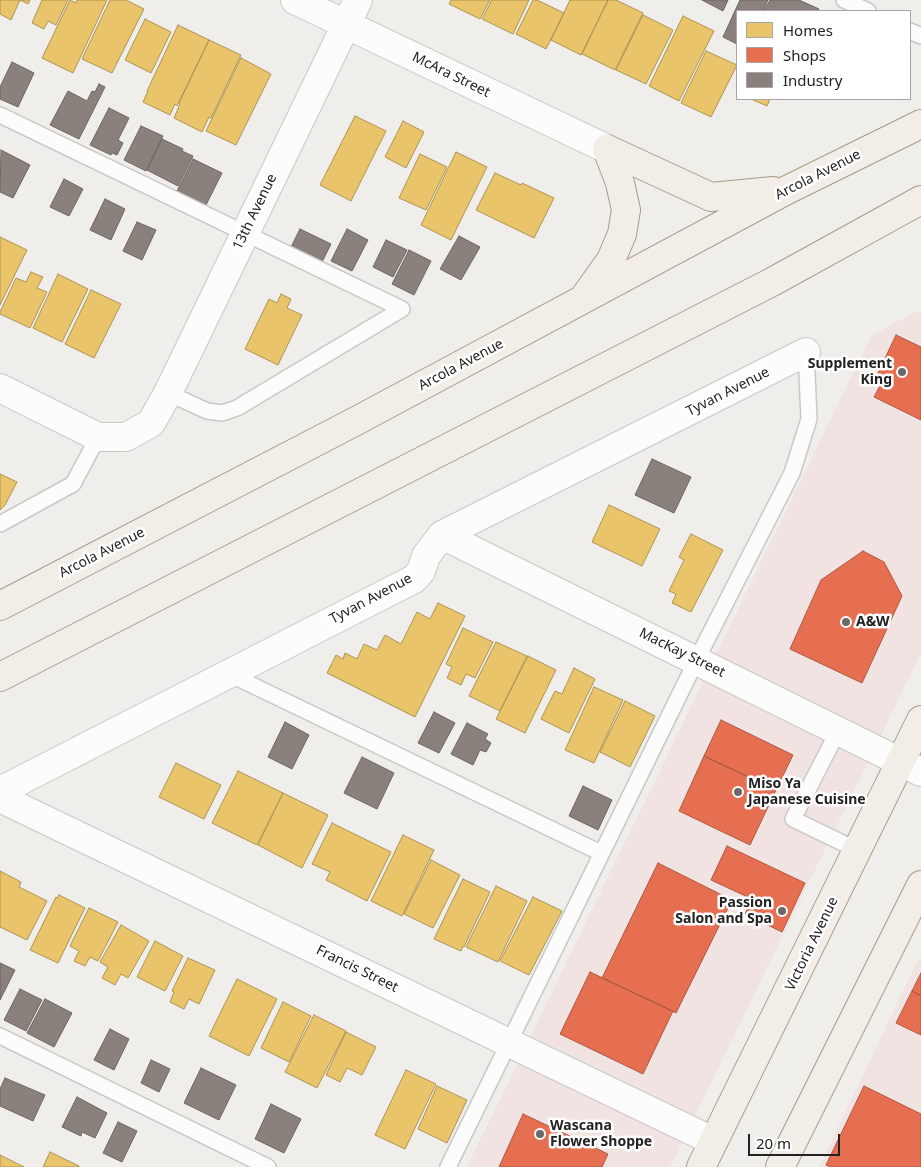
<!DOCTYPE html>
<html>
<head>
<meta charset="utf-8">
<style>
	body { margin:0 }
	#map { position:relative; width:921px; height:1167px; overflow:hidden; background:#f0eeeb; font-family:"Noto Sans",sans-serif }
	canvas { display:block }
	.legend { position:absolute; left:736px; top:10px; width:175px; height:90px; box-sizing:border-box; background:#fff; border:1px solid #a7a7a7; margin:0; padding:6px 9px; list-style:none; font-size:15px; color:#222 }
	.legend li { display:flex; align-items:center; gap:10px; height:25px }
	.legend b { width:25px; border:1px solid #a7a7a7 }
	.scale { position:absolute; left:748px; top:1134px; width:92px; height:22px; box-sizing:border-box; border:2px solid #222; border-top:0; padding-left:6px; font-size:15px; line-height:18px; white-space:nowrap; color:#222; -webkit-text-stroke:4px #fff; paint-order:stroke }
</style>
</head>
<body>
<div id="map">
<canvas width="921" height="1167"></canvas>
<ul class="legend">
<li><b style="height:14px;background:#e9c46a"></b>Homes</li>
<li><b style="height:14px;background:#e76f51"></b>Shops</li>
<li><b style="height:14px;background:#8a817c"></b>Industry</li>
</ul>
<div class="scale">20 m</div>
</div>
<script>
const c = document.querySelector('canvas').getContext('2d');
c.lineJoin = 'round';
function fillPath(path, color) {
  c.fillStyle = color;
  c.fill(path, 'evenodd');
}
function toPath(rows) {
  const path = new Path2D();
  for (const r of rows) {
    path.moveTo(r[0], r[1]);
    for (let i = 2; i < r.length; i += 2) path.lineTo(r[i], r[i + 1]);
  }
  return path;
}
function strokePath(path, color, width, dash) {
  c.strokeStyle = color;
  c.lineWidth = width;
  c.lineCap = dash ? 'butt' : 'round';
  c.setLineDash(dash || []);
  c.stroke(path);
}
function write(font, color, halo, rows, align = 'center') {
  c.font = font + ' "Noto Sans",sans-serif';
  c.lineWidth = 5;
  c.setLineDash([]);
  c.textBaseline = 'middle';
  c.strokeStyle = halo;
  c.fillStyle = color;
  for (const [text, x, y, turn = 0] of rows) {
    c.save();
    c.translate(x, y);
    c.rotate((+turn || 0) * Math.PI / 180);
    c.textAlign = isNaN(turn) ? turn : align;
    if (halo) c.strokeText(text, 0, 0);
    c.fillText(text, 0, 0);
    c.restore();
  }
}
const commercial = toPath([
	[921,309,921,653,670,1167,467,1167,871,336],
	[921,954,921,1167,819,1167]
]);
const homes = toPath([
	[0,0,30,0,28,4,20,0,11,20,0,14,0,0],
	[42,0,68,0,56,25,48,21,44,29,32,23,42,0],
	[70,0,76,3,77,0,107,0,73,73,42,58,70,0],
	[110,0,126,0,144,9,112,73,82,59,110,0],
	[451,0,490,0,480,19,449,4,451,0],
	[492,0,529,0,513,34,482,19,492,0],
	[533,0,537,0,564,13,546,49,516,34,533,0],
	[570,0,608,0,581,55,551,40,570,0],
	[608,0,616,0,643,13,615,70,582,54,608,0],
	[643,15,673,30,646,84,616,70,643,15],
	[683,16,714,31,679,101,649,86,683,16],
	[145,19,171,32,151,73,125,60,145,19],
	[178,25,209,40,177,106,175,104,170,115,143,102,148,91,147,91,178,25],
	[209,40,241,55,211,118,209,117,202,132,174,118,180,104,179,103,209,40],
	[706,51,737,65,711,117,681,103,706,51],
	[241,58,271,74,236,145,206,131,241,58],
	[751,99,770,99,767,106,751,99],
	[355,116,386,131,351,201,320,185,355,116],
	[403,121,424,132,406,168,385,157,403,121],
	[456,152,487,167,451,240,421,225,456,152],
	[420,154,447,167,426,210,399,198,420,154],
	[495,173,521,185,522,183,554,198,534,238,476,210,495,173],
	[0,237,27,250,0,305,0,237],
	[31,272,43,277,37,288,47,292,30,328,0,314,0,312,16,278,26,282,31,272],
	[58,274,88,289,62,342,33,328,58,274],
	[91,290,121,304,94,358,65,344,91,290],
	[281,294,291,299,287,308,302,315,278,365,245,349,269,299,277,303,281,294],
	[0,474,17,482,5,505,0,510,0,474],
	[609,505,660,529,642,566,592,542,609,505],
	[691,534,723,550,691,612,672,603,676,594,669,591,684,560,679,557,691,534],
	[438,603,465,616,415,717,327,673,336,655,343,659,345,653,357,659,364,644,377,650,385,635,401,644,417,612,430,619,438,603],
	[463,628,493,642,475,678,466,674,461,685,447,678,452,667,446,664,463,628],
	[496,642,527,656,500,711,469,696,496,642],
	[528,656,556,670,525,733,496,719,528,656],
	[574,668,595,679,569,733,541,719,555,691,562,694,574,668],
	[594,687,623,700,594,763,565,750,594,687],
	[625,701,655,716,630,767,600,752,625,701],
	[176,763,221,785,204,819,159,797,176,763],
	[238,771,283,793,257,845,212,823,238,771],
	[283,793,328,815,302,868,258,845,283,793],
	[332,823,391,852,367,901,326,880,330,872,312,864,332,823],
	[403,835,434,850,402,916,371,901,403,835],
	[431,860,460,875,433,928,404,914,431,860],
	[0,871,21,882,19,887,47,901,27,940,0,927,0,871],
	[463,879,490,892,464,947,463,946,461,951,434,939,463,879],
	[496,886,527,901,498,962,466,947,496,886],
	[59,895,85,908,58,963,30,950,56,897,57,898,59,895],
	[533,897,562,911,529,975,500,961,533,897],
	[89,908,118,922,98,961,90,957,85,966,74,961,79,951,70,946,89,908],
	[121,925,149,941,128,978,121,974,115,985,102,978,108,967,100,962,121,925],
	[155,941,183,956,165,991,137,977,155,941],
	[188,958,215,970,199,1004,189,999,184,1009,170,1002,174,992,172,991,188,958],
	[237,979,277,999,249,1056,209,1036,237,979],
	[283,1002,311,1016,289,1062,261,1048,283,1002],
	[314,1015,346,1031,317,1088,285,1072,314,1015],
	[346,1032,376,1047,362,1075,347,1068,340,1082,326,1075,346,1032],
	[406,1070,436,1084,405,1149,375,1135,406,1070],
	[437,1086,467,1100,447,1143,418,1129,437,1086],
	[50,1152,79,1166,79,1167,43,1167,50,1152],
	[0,1155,24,1167,0,1167,0,1155]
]);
const shops = toPath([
	[896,335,921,347,921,420,874,397,885,376,878,373,896,335],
	[863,551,884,562,902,596,862,683,790,649,821,580,863,551],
	[721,720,793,755,776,790,704,756,721,720],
	[704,756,776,790,750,845,679,811,704,756],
	[727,846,805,883,782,932,745,914,752,899,711,880,727,846],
	[658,863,732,900,676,1013,602,978,658,863],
	[590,972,673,1011,643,1074,560,1034,590,972],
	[921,973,921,996,912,991,921,973],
	[912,991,921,996,921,1035,896,1023,912,991],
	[864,1086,921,1114,921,1167,831,1167,826,1165,864,1086],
	[523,1114,608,1154,602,1167,499,1167,523,1114]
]);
const industry = toPath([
	[702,0,728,0,723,11,702,0],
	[740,0,768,0,763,11,737,11,737,44,723,37,740,0],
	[770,0,799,0,819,9,818,11,764,11,770,0],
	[12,62,34,73,18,107,0,99,0,87,12,62],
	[99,84,105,87,79,139,50,125,68,91,87,101,92,91,95,92,99,84],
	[109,108,129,118,118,140,123,143,117,155,112,153,111,155,90,145,109,108],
	[141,126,163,136,146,171,124,160,141,126],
	[162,139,183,149,182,151,193,156,178,186,147,170,162,139],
	[1,150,30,165,13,198,0,192,1,150],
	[193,159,222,173,206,205,177,191,193,159],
	[64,179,83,189,69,216,50,207,64,179],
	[105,199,125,209,111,240,90,230,105,199],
	[137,222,156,230,142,260,123,251,137,222],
	[300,229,331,244,320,266,289,251,300,229],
	[347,229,368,240,352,271,331,261,347,229],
	[459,236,480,247,461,280,440,269,459,236],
	[386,240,407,250,393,277,373,267,386,240],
	[409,250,431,261,414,295,392,284,409,250],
	[652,459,691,477,674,513,635,495,652,459],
	[434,712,455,723,439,753,418,743,434,712],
	[285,722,309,735,292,769,268,757,285,722],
	[467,723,488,734,485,739,491,743,486,752,480,750,473,765,451,754,467,723],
	[362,757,394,773,377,809,344,793,362,757],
	[583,786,612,800,598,830,569,816,583,786],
	[0,963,15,970,0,1000,0,963],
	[20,989,42,1000,26,1031,4,1020,20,989],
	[45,999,72,1013,54,1047,27,1033,45,999],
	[110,1029,129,1039,114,1070,94,1060,110,1029],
	[151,1060,170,1069,159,1092,141,1083,151,1060],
	[201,1068,236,1085,219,1120,184,1103,201,1068],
	[5,1078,45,1095,33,1121,0,1106,0,1089,5,1078],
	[77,1097,107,1113,95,1138,82,1132,81,1136,62,1127,77,1097],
	[271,1104,301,1119,284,1153,255,1139,271,1104],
	[118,1122,137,1131,122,1162,103,1153,118,1122]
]);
const service = toPath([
	[844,0,868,11],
	[910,31,921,36],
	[0,115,402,309,237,408,222,413,207,411,168,393],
	[0,524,73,484,98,437],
	[227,673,601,853],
	[838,731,793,819,857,850],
	[0,1036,268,1167],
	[448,1167,696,661,792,473,809,419,806,352]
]);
const minor = toPath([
	[295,0,607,149],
	[0,388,98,437,126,437,151,423,168,393,358,0],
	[442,535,921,772],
	[0,791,414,579,421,571,426,556,442,535,806,352],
	[0,798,713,1141]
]);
const primary = toPath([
	[607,149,711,197,773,191],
	[586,295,611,260,622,234,626,210,620,183,607,149],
	[0,606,358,420,787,190,921,124],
	[0,677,772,282,921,200],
	[701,1167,921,720],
	[780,1167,921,885]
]);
const markers = [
	[902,372,5,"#6a6968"],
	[846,622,5,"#6a6968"],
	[738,792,5,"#6a6968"],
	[782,911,5,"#6a6968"],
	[540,1134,5,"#6a6968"]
];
const streetNames = [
	["McAra Street",451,75,26],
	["Arcola Avenue",818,175,-27],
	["13th Avenue",255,212,-64],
	["Arcola Avenue",461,365,-28],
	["Tyvan Avenue",728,392,-27],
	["Arcola Avenue",102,553,-27],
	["Tyvan Avenue",371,599,-28],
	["MacKay Street",682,653,26],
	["Victoria Avenue",812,944,-64],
	["Francis Street",357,969,26]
];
const poiNames = [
	["Supplement",892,364,"right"],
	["King",892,380,"right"],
	["A&W",856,622],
	["Miso Ya",748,784],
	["Japanese Cuisine",748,800],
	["Passion",772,903,"right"],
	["Salon and Spa",772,919,"right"],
	["Wascana",550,1126],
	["Flower Shoppe",550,1142]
];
fillPath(commercial, '#f1e3e1');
fillPath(homes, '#e9c46a');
strokePath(homes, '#ad9354', 1);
fillPath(shops, '#e76f51');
strokePath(shops, '#ac5843', 1);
fillPath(industry, '#8a817c');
strokePath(industry, '#6b6461', 1);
strokePath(service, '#c9c8c7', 18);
strokePath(minor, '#c9c8c7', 30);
strokePath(primary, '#a79c86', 30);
strokePath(service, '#fdfcfc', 15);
strokePath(minor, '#fdfcfc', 28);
strokePath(primary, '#f3ede7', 28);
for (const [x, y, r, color] of markers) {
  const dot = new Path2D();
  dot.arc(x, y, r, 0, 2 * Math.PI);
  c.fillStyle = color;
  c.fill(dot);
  strokePath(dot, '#fff', 2);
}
write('14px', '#222', '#fff', streetNames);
write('bold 14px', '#222', '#fff', poiNames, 'left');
</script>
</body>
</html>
